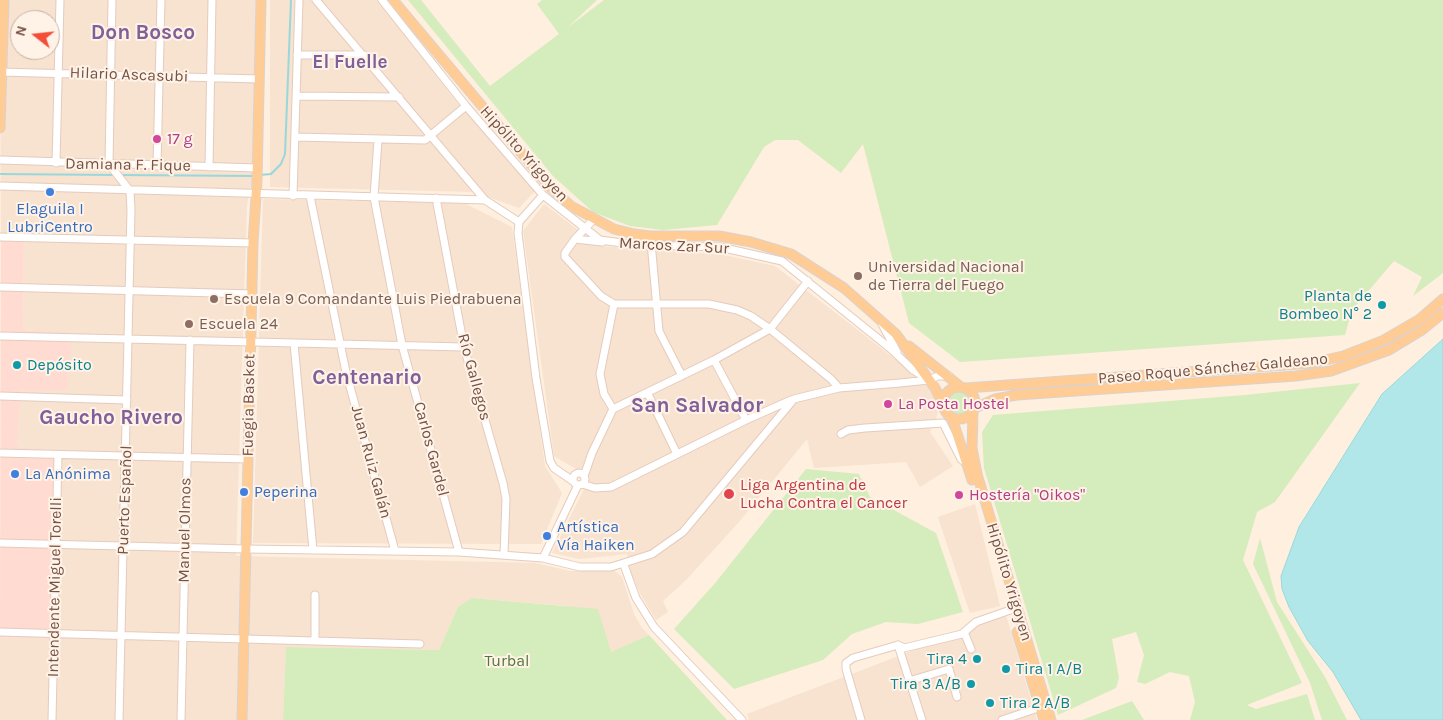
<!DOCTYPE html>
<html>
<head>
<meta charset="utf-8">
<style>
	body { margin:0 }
	#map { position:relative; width:1443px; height:720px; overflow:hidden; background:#feefdf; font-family:Karla,sans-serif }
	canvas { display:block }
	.north { position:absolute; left:10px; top:10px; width:50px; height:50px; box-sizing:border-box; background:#fff3e7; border:1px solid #c8b2a6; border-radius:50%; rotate:286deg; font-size:14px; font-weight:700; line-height:20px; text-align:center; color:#765145 }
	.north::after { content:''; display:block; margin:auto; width:18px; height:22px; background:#f34e39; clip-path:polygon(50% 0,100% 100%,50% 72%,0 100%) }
</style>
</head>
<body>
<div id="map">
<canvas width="1443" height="720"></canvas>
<div class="north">N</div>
</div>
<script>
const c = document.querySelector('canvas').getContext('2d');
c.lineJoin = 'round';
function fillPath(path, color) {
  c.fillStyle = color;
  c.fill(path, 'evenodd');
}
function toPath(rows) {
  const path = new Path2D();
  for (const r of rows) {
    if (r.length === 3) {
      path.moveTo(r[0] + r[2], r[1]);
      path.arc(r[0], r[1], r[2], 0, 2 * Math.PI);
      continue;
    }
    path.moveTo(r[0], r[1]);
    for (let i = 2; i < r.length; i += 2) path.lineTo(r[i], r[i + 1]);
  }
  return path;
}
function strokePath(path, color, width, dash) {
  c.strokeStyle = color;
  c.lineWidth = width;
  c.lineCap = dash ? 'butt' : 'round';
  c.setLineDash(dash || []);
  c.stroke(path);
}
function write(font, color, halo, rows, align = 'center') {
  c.font = font + ' Karla,sans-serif';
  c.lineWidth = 4;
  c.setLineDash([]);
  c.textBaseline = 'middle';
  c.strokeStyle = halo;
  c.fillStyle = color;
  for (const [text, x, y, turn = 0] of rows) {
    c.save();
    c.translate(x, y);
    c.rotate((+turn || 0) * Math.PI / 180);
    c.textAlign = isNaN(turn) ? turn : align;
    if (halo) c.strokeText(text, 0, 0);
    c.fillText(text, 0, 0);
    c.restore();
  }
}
const residential = toPath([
	[0,0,256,0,252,180,247,205,236,556,535,563,570,571,615,571,622,577,634,614,642,628,649,635,611,652,568,606,472,598,458,607,439,650,286,647,283,720,0,720,0,637,56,639,61,451,17,447,21,390,33,390,72,334,23,330,24,234,1,233],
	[20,20,50,20,50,50,20,50],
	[270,0,379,0,454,99,535,191,519,208,474,192,270,187],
	[263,199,464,203,512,227,545,466,562,493,541,544,253,543],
	[544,204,599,246,724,255,775,266,904,366,932,391,938,413,930,432,953,466,920,487,906,462,814,468,807,439,739,522,686,580,663,601,668,612,656,620,641,595,629,569,627,554,580,559,552,553,590,477,554,456,523,231],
	[975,504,1000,606,970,613,938,517],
	[1006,615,1037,720,749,720,747,714]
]);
const commercial = toPath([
	[1,233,24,234,23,330,72,333,67,390,21,390,17,447,61,451,57,639,0,637]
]);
const green = toPath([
	[408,0,421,0,490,86,559,34,537,4,542,0,597,0,567,28,604,0,1443,0,1443,273,1413,296,1422,277,1394,261,1352,310,1345,335,960,362,909,323,863,144,841,173,798,140,775,140,764,147,717,225,663,230,630,226,593,212,553,176],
	[1360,383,1275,502,1257,512,1243,560,1302,683,1247,705,1256,709,1307,694,1315,720,1190,720,1195,702,1189,676,1170,672,1145,684,1137,682,1144,655,1136,632,1112,639,1119,678,1116,688,1058,715,984,468,982,432,993,415,1245,395],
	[959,403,13],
	[806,469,859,474,870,497,936,533,963,612,918,624,886,622,852,634,823,660,734,689,674,629,716,582],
	[1260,538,1277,602,1325,677,1347,720,1322,720,1310,683,1253,564],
	[472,598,598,609,611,652,649,635,727,720,283,720,286,647,439,650,458,607],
	[1132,701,1144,720,1082,720]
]);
const water = toPath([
	[1443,339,1443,720,1361,720,1333,672,1308,641,1289,607,1282,589,1281,576,1299,527,1382,394,1443,339]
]);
const stream = toPath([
	[0,174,115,175],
	[120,175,255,176],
	[260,175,271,174,281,164,285,154,291,0]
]);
const minor = toPath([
	[112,0,109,164,130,191,131,210,119,720],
	[316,0,485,200],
	[382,0,466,106,543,195,600,240,637,245,720,247,782,261,891,349,913,370,926,378],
	[297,55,364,55],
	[0,72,259,79],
	[296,96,399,97],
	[295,137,425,140,466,106],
	[378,140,374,197,402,345,459,552],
	[0,160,257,168],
	[56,163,60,0],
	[157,166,161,0],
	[209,167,212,0],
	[0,186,485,200,519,222],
	[293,196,299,0],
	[310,196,346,372,395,551],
	[436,198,464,347,503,483,506,499,504,555],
	[593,220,575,239,565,253,565,257,601,296,614,304,709,304,737,310,751,316,770,329,831,379,839,388],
	[519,222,518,233,536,378,550,461,554,468,573,481],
	[519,222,543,195],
	[0,237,253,243],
	[575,239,602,242],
	[651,242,659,331,682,376],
	[0,287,252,294],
	[882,324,897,352],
	[0,336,464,347],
	[294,343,313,550],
	[714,360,746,420],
	[648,394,677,454],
	[0,396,127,400],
	[613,409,714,360,770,329,808,281],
	[841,434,848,430,865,428,943,423,961,459,967,464],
	[0,453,248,459],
	[579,479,6],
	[584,476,592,453,613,409,604,394,600,374,614,304],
	[582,484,595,488,611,487,746,420,791,400],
	[0,543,246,549,459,552,543,558,580,567,611,567,652,554,683,532,794,399,839,388,900,383,929,380,938,376,949,376],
	[543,558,578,485],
	[624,565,636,598,654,627,742,720],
	[315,595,315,641],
	[0,632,420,644],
	[964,632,971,649],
	[898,645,904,648,962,634,976,622,1016,608],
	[898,645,922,720],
	[909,681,949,669,957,697],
	[52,720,58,455],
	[181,720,190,340],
	[861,720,846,669,846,663,853,658,898,645],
	[1002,720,1044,706]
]);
const major = toPath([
	[393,0,550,187,571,206,614,229,634,234,650,236,719,236,751,242,791,254,844,288,896,334,935,388,943,404],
	[0,128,4,0],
	[909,346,961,387],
	[959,403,16],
	[966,388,1312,363,1343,356,1384,340,1420,319,1443,299],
	[975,408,995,399,1017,395,1296,376,1331,371,1389,350,1422,330,1443,313],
	[973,413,972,448,977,474,1051,720],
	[952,418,972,480],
	[1017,632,1044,720],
	[242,720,253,243,257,181,261,0]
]);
const markers = [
	[157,139,5,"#d1479c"],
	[50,192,5,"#3f7fe0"],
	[858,276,5,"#8d6e63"],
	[214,299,5,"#8d6e63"],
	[1382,305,5,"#0f9aa8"],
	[189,324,5,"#8d6e63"],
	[17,365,5,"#0f9aa8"],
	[888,404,5,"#d1479c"],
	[15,474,5,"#3f7fe0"],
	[244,492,5,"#3f7fe0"],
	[729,494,6,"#e0444e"],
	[959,495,5,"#d1479c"],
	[547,536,5,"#3f7fe0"],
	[977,659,5,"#0f9aa8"],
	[1006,669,5,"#0f9aa8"],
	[971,684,5,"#0f9aa8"],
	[990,703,5,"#0f9aa8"]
];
const streetNames = [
	["Hilario Ascasubi",129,75,2],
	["Hipólito Yrigoyen",524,154,48],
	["Damiana F. Fique",128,165,1],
	["Marcos Zar Sur",674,246,3],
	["Paseo Roque Sánchez Galdeano",1213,369,-5],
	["Río Gallegos",474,377,75],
	["Fuegia Basket",249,405,-89],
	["Carlos Gardel",431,449,75],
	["Juan Ruiz Galán",371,462,75],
	["Puerto Español",125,500,-88],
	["Manuel Olmos",185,530,-89],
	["Hipólito Yrigoyen",1009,582,73],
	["Intendente Miguel Torelli",55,587,-89]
];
const hotelNames = [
	["17 g",167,139],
	["La Posta Hostel",898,404],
	["Hostería \"Oikos\"",969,495]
];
const shopNames = [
	["Elaguila I",50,209,"center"],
	["LubriCentro",50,227,"center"],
	["La Anónima",25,474],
	["Peperina",254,492],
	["Artística",557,527],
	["Vía Haiken",557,545]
];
const educationNames = [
	["Universidad Nacional",868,267],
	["de Tierra del Fuego",868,285],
	["Escuela 9 Comandante Luis Piedrabuena",224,299],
	["Escuela 24",199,324]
];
const cultureNames = [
	["Planta de",1372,296],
	["Bombeo N° 2",1372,314],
	["Depósito",27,365,"left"],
	["Tira 4",967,659],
	["Tira 1 A/B",1016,669,"left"],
	["Tira 3 A/B",961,684],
	["Tira 2 A/B",1000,703,"left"]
];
const healthNames = [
	["Liga Argentina de",740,485],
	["Lucha Contra el Cancer",740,503]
];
const parkNames = [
	["Turbal",507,661]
];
const quarterNames = [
	["El Fuelle",350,63]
];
const districtNames = [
	["Don Bosco",143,33],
	["Centenario",367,378],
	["San Salvador",697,406],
	["Gaucho Rivero",111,418]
];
fillPath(residential, '#f8e2d0');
fillPath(commercial, '#ffdbd2');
fillPath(green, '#d5ecbd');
fillPath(water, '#b2e7e9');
strokePath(water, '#98d8db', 1);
strokePath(stream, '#98d8db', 2);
strokePath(minor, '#e5cbbd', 9);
strokePath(major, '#dbd2cf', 11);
strokePath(minor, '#fff', 7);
strokePath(major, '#ffcc95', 9);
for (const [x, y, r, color] of markers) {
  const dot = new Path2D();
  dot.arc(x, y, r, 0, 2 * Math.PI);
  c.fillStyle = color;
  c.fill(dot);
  strokePath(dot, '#fff3e7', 2);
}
write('16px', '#765145', '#fff3e7', streetNames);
write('16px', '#b23c85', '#fff3e7', hotelNames, 'left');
write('16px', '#366cbe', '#fff3e7', shopNames, 'left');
write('16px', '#785e54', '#fff3e7', educationNames, 'left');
write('16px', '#0d838f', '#fff3e7', cultureNames, 'right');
write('16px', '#be3a42', '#fff3e7', healthNames, 'left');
write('16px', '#52773a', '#fff3e7', parkNames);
write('bold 19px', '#80609a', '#fff3e7', quarterNames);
write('bold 21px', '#80609a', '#fff3e7', districtNames);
</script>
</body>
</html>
